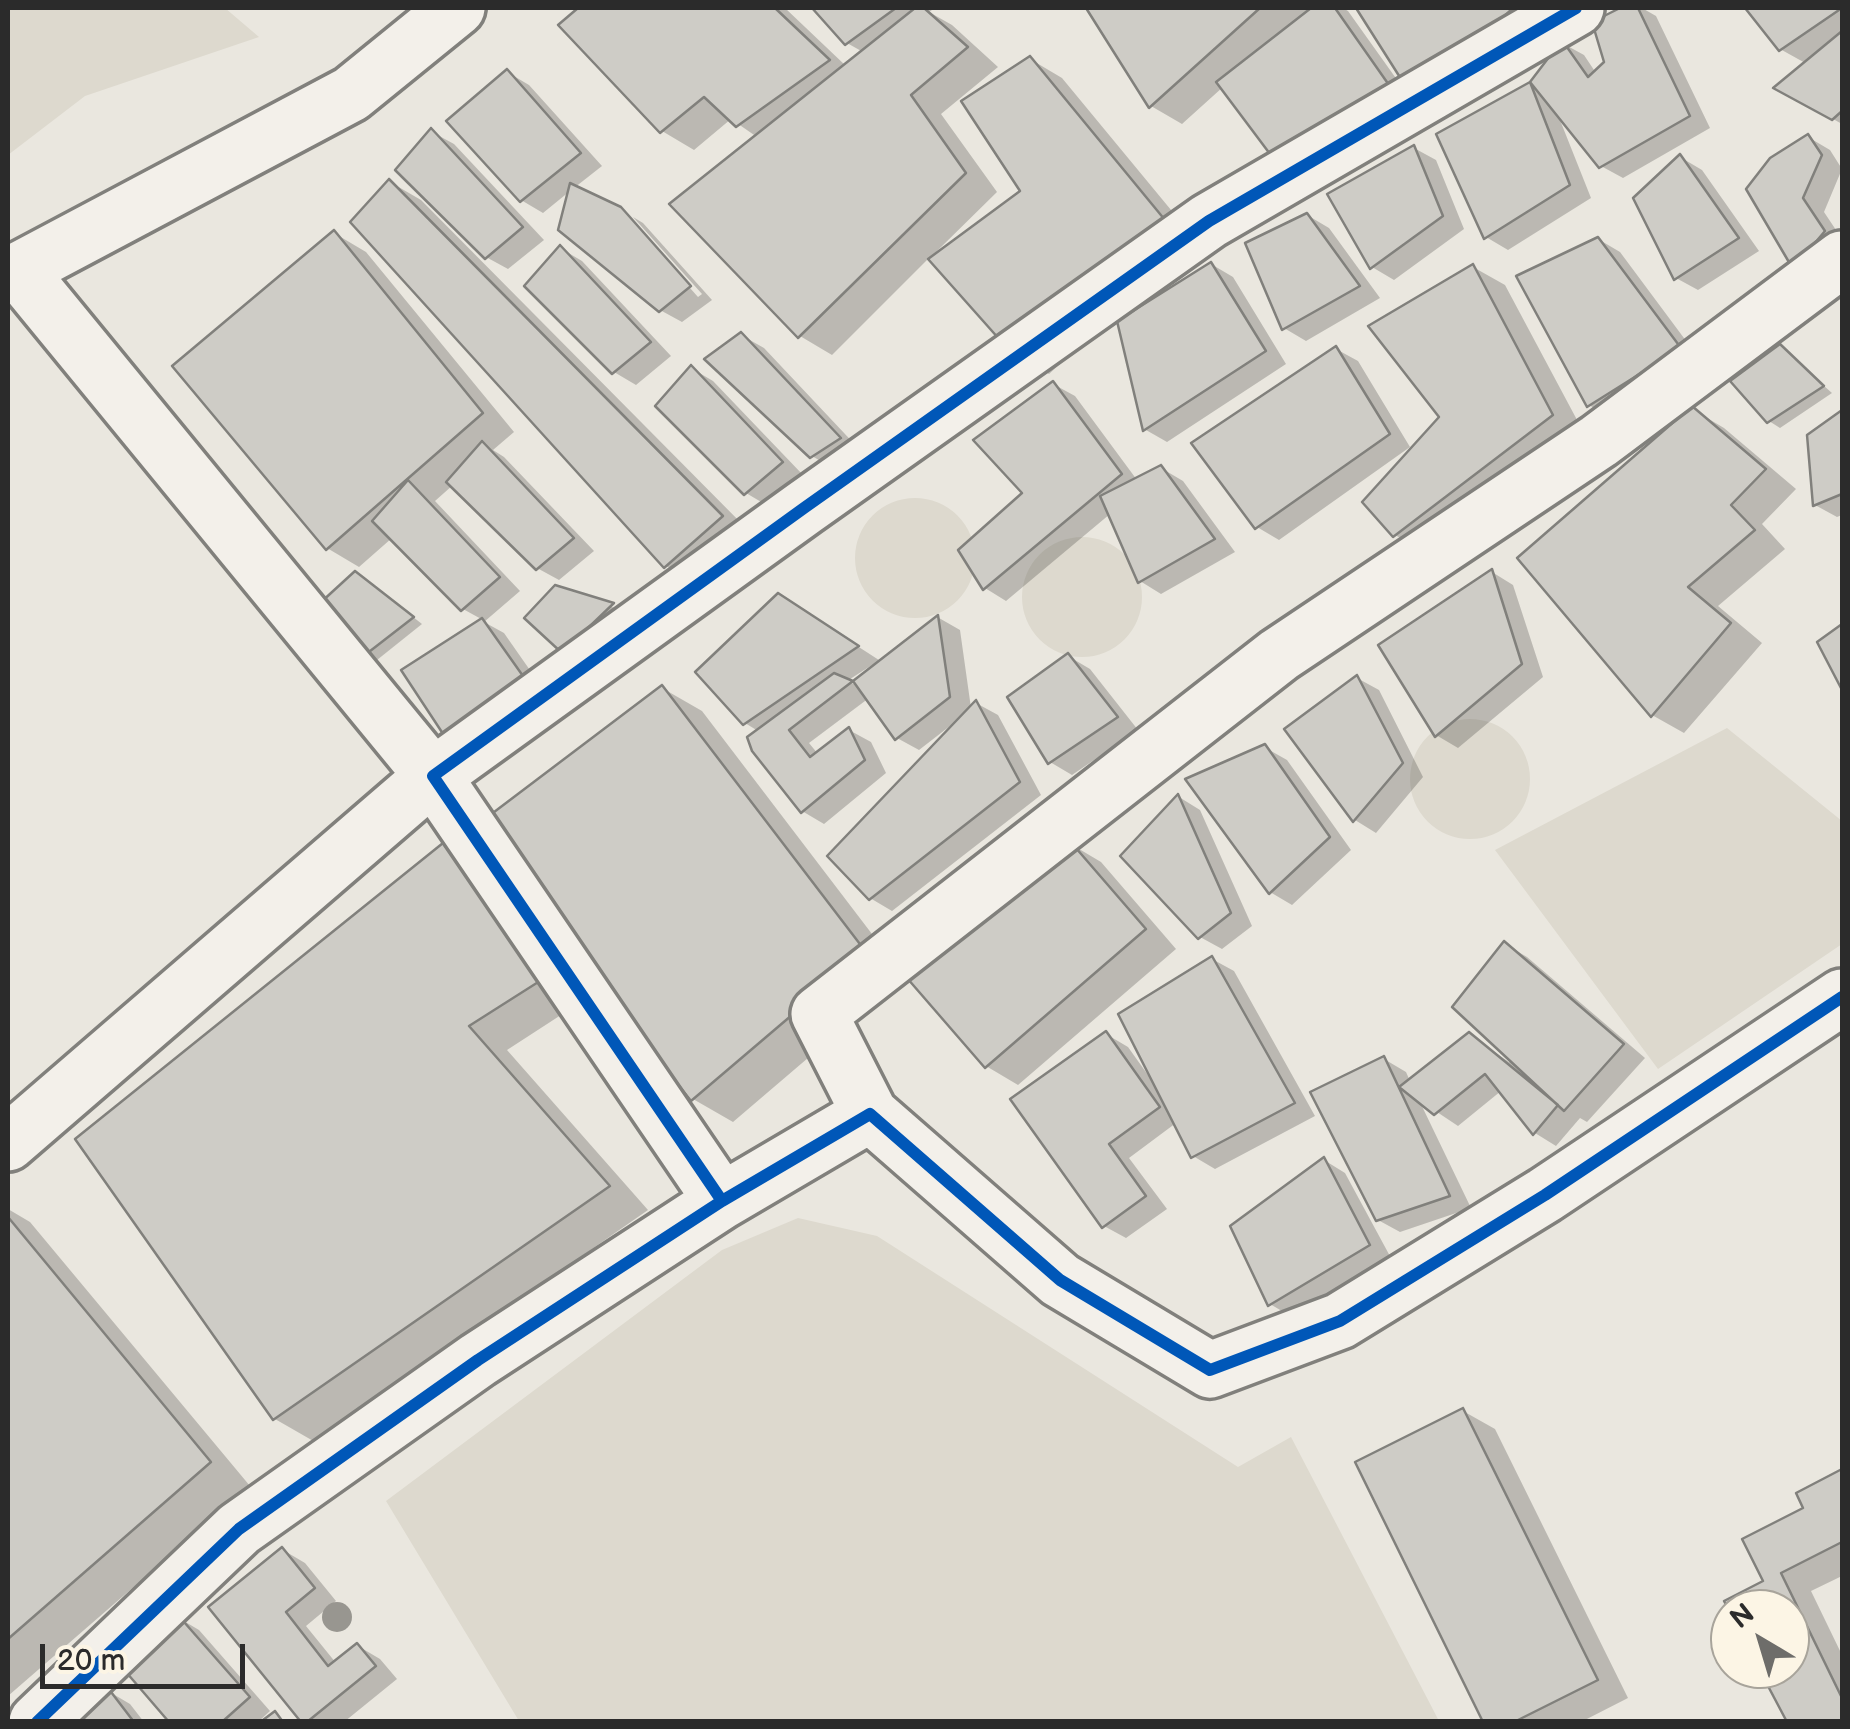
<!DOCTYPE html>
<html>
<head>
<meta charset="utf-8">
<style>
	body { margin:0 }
	#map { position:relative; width:1850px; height:1729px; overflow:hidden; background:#eae7df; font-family:"Balsamiq Sans",sans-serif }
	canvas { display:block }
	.frame { position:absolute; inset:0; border:10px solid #2b2b2b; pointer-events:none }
	.north { position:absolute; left:1710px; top:1589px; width:100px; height:100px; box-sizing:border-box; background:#fcf5e5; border:2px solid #a8a49b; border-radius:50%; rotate:322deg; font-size:28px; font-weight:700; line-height:40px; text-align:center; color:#2b2b2b }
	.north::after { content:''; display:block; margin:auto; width:35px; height:45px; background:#6e6d6a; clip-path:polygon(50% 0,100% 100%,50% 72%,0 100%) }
	.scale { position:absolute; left:40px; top:1644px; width:205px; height:45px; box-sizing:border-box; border:5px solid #2b2b2b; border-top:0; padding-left:12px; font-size:30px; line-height:35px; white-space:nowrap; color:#2b2b2b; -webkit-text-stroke:8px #fcf5e5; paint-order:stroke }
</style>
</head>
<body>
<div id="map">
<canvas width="1850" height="1729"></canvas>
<div class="frame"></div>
<div class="north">N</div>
<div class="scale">20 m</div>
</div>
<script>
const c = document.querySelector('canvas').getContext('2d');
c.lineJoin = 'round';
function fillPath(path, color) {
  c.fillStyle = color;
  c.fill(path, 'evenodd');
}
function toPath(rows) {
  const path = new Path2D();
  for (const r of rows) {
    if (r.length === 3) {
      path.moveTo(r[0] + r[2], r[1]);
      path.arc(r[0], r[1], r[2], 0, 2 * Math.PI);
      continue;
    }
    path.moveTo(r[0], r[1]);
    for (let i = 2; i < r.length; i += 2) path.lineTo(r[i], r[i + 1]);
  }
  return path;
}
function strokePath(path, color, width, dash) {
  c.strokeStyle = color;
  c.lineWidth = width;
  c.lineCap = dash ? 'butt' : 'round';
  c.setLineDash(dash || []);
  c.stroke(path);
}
const built = toPath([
	[8,8,225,8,259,37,85,96,8,155],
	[915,558,60],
	[1082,597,60],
	[1470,779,60],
	[1727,728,1842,821,1842,944,1658,1069,1495,850],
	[798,1218,877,1236,1238,1467,1291,1437,1439,1721,519,1721,386,1501,722,1250]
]);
const shadow = toPath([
	[582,8,785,8,846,66,863,52,847,43,816,8,935,8,929,12,952,25,998,67,941,114,997,192,935,253,937,255,1024,192,1030,59,1062,78,1195,239,1049,374,1017,356,930,257,832,355,800,336,672,204,757,137,731,119,694,150,662,131,561,25],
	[1089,8,1304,8,1308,12,1315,8,1343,8,1348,11,1410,98,1223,87,1182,124,1151,106],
	[1359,8,1519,8,1532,23,1416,99],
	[1625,8,1642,8,1656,16,1710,128,1623,178,1601,166,1558,115,1591,198,1508,250,1486,237,1439,135,1531,84,1562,43,1584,55,1596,73,1606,62,1595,23],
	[1748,8,1842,8,1842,124,1778,88,1807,64,1780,49],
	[507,72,529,85,602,166,574,188,620,209,698,297,702,294,633,217,643,223,712,300,682,322,660,310,570,191,543,213,521,200],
	[432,132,454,144,544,240,508,269,486,257],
	[1808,137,1830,150,1842,169,1824,212,1842,239,1795,267],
	[1414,148,1436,160,1464,229,1394,280,1372,267],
	[1680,157,1702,170,1759,251,1698,290,1676,278],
	[390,182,421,200,753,535,697,584,666,566],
	[1307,215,1329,228,1380,298,1306,341,1284,328],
	[334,233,366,252,514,432,493,450,504,457,594,551,559,580,537,568,453,485,435,501,520,591,484,622,504,633,555,706,476,759,483,620,463,609,392,538,359,567,327,548],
	[1598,239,1620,252,1701,361,1611,418,1589,405],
	[560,248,582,261,671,356,636,385,614,372],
	[1211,264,1233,277,1286,364,1167,442,1146,430,1119,322],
	[1473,267,1505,285,1584,433,1427,553,1395,535,1442,417],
	[741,335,764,348,861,451,834,469,812,456],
	[1780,347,1832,393,1780,428,1769,421],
	[1336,349,1358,361,1410,447,1279,540,1257,527],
	[691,368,713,381,803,475,768,506,746,493],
	[1053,384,1075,396,1137,480,1161,468,1183,481,1235,552,1161,594,1140,581,1110,514,1006,601,985,588,1025,493],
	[1692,409,1724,428,1796,489,1762,524,1785,549,1718,606,1762,643,1684,733,1652,715],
	[1842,413,1842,515,1837,517,1815,505,1809,436],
	[1492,572,1513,585,1543,677,1458,748,1436,735],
	[366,580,422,624,377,660,366,653],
	[556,587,623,611,574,657],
	[800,609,882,662,939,618,960,630,971,708,976,703,998,715,1041,795,892,911,870,898,952,728,950,726,919,750,897,738,869,698,809,743,818,754,849,730,871,742,886,773,824,824,802,811,758,731,745,723],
	[872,665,874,668,854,684,847,681],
	[1068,656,1090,669,1138,730,1072,775,1050,762],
	[1357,678,1379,690,1423,777,1376,833,1355,820,1288,729],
	[662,688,702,711,904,976,733,1122,693,1099],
	[1264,747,1287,760,1351,850,1292,905,1270,892],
	[1179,797,1200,810,1252,926,1222,949,1200,937],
	[1069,843,1101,862,1176,949,1018,1085,986,1066],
	[444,846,484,869,581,1002,507,1050,648,1210,315,1442,275,1419],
	[1505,944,1527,957,1645,1058,1587,1122,1580,1118,1556,1146,1535,1133,1501,1091,1458,1126,1419,1100,1471,1208,1400,1232,1378,1220,1384,1059,1406,1072,1410,1081,1469,1035,1509,1062,1512,1059],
	[1212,959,1234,971,1315,1116,1215,1169,1193,1156,1176,1123,1129,1158,1167,1209,1126,1238,1104,1226,1106,1034,1128,1047,1148,1075,1151,1073],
	[1324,1160,1345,1173,1391,1258,1292,1317,1270,1304],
	[8,1209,30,1222,250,1486,8,1696],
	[1463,1411,1495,1429,1628,1698,1581,1722,1486,1722],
	[1842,1471,1842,1576,1811,1591,1842,1655,1842,1722,1789,1722,1762,1669,1790,1669,1790,1609,1731,1609,1767,1582,1806,1509,1799,1494],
	[283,1550,305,1563,336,1601,306,1626,336,1663,358,1646,380,1659,397,1679,344,1722,304,1722,212,1607],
	[177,1617,199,1630,270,1711,258,1722,172,1722],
	[108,1691,130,1704,144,1722,70,1722]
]);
const building = toPath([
	[578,8,775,8,830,60,736,127,704,97,660,133,558,25,578,8],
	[812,8,896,8,845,45,812,8],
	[915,8,924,8,968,47,911,95,966,173,798,338,669,204,915,8],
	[1086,8,1260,8,1149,108,1086,8],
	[1311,8,1335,8,1389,85,1273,158,1216,82,1311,8],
	[1356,8,1510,8,1512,9,1415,101,1356,8],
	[1620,8,1638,8,1690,116,1599,168,1530,82,1562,40,1588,77,1604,62,1592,22,1620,8],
	[1745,8,1842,8,1779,51,1745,8],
	[1842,31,1842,111,1832,120,1773,88,1842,31],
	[1030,56,1165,220,1016,358,928,259,1020,191,961,101,1030,56],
	[507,69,581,153,520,202,446,121,507,69],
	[1530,82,1570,185,1484,239,1436,134,1530,82],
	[431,128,523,227,485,259,395,170,431,128],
	[1808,134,1822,155,1803,198,1825,231,1793,269,1746,189,1770,158,1808,134],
	[1414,145,1443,216,1370,269,1327,194,1414,145],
	[1680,154,1739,238,1674,280,1633,198,1680,154],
	[389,179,723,516,664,568,350,222,389,179],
	[570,183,621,207,691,286,659,312,558,230,570,183],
	[1307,213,1360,286,1282,330,1245,243,1307,213],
	[334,230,483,413,326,550,172,366,334,230],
	[1598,237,1681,348,1587,407,1516,276,1598,237],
	[560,245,651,342,612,374,524,286,560,245],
	[1211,262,1266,351,1143,431,1117,321,1211,262],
	[1473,264,1553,415,1393,537,1362,502,1439,417,1368,326,1473,264],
	[741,332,841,438,810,458,704,359,741,332],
	[1780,344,1824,386,1767,423,1730,381,1780,344],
	[1336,346,1390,434,1255,529,1191,443,1336,346],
	[691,365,783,462,744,495,655,406,691,365],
	[1053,381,1122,474,983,590,958,550,1022,493,973,440,1053,381],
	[1692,406,1766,469,1731,505,1755,530,1688,587,1731,623,1651,717,1517,558,1692,406],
	[1842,410,1842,494,1813,506,1807,435,1842,410],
	[482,441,574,538,536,570,446,482,482,441],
	[1161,465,1215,539,1138,583,1100,496,1161,465],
	[408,480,500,577,461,611,372,521,408,480],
	[1492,569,1522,664,1435,737,1378,645,1492,569],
	[355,571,414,617,365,655,319,604,355,571],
	[555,585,614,603,562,653,524,618,555,585],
	[778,593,859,646,743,725,695,672,778,593],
	[938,615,950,697,895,740,853,681,938,615],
	[482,618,535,693,453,749,401,670,482,618],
	[1842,624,1842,690,1817,642,1842,624],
	[1068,653,1118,717,1048,764,1007,697,1068,653],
	[834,673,853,681,789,730,810,757,849,727,865,760,801,813,752,751,747,737,834,673],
	[1357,675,1403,763,1353,822,1284,729,1357,675],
	[662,685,866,952,691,1101,550,922,469,831,662,685],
	[976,700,1020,782,869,900,827,856,976,700],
	[1265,744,1330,837,1269,894,1185,779,1265,744],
	[1178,794,1231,913,1198,939,1120,856,1178,794],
	[1069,840,1146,929,985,1068,907,978,1069,840],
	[443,843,543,979,469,1026,610,1186,273,1420,75,1139,443,843],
	[1504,941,1624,1044,1564,1111,1452,1007,1504,941],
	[1212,956,1295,1103,1191,1158,1118,1014,1212,956],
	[1106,1031,1160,1107,1109,1144,1146,1196,1102,1228,1010,1099,1106,1031],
	[1469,1032,1558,1105,1533,1135,1485,1074,1434,1115,1399,1087,1469,1032],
	[1384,1056,1450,1196,1376,1221,1310,1092,1384,1056],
	[1324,1157,1370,1245,1268,1306,1230,1226,1324,1157],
	[8,1217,211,1462,8,1639,8,1217],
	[1463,1408,1598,1680,1514,1722,1483,1722,1355,1462,1463,1408],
	[1842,1469,1842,1542,1781,1573,1842,1698,1842,1722,1787,1722,1759,1669,1790,1669,1790,1609,1730,1609,1730,1612,1724,1601,1763,1581,1742,1539,1803,1508,1796,1493,1842,1469],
	[282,1547,315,1588,286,1612,328,1666,357,1643,376,1666,307,1722,301,1722,208,1607,282,1547],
	[177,1614,250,1697,222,1722,169,1722,120,1665,177,1614],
	[108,1688,134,1722,66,1722,108,1688],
	[275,1711,283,1722,264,1722,263,1720,275,1711]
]);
const minor = toPath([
	[8,276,351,94,457,8],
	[870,1114,819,1014,1279,655,1599,441,1842,259],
	[8,1143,433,776,18,270],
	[722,1201,433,776,804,508,1209,221,1576,8],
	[37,1722,239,1529,478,1360,722,1201,870,1114,1060,1280,1210,1370,1340,1321,1545,1195,1842,997]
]);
const cycleway = toPath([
	[722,1201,433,776,804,508,1209,221,1576,8],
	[37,1722,239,1529,478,1360,722,1201,870,1114,1060,1280,1210,1370,1340,1321,1545,1195,1842,997]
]);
const trees = [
	[337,1617]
];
fillPath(built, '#ddd9ce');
fillPath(shadow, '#0003');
fillPath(building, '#ceccc6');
strokePath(building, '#81807c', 2.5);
strokePath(minor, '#81807c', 62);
strokePath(minor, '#f3f0ea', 55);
strokePath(cycleway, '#0057b8', 12);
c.fillStyle = '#989690';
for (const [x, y] of trees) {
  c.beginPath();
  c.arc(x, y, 15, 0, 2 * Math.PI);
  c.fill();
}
</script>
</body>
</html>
